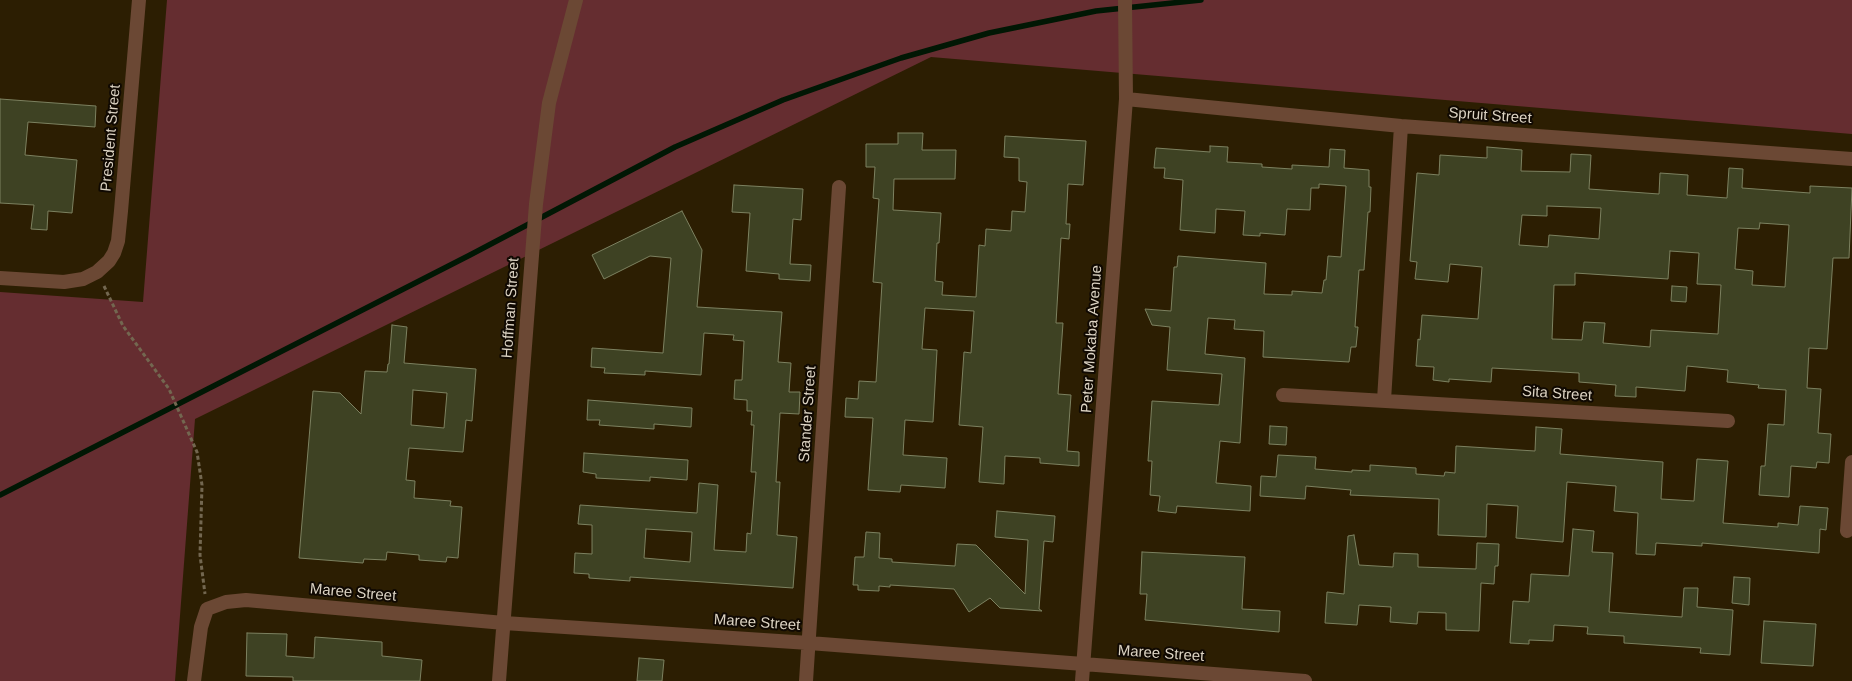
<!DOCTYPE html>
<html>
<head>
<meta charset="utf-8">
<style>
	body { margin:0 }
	canvas { display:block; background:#2c1e02 }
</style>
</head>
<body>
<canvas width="1852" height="681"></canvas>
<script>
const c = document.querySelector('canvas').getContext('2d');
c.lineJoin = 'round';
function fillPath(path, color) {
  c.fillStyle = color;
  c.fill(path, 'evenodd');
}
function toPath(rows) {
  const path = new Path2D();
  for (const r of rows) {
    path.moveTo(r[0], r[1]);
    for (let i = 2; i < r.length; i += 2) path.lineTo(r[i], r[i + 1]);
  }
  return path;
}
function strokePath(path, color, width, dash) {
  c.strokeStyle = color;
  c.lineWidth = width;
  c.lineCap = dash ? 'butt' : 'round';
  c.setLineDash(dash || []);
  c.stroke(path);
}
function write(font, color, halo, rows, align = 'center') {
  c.font = font + ' Helvetica,sans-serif';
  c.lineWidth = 4;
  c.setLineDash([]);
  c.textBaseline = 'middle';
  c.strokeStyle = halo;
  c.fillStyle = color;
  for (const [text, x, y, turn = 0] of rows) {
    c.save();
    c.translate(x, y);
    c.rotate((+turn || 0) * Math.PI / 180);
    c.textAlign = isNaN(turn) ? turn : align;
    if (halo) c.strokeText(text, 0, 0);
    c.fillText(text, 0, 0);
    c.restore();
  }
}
const green = toPath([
	[167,0,1852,0,1852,134,931,57,195,419,175,681,0,681,0,292,143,302]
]);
const stream = toPath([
	[0,495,470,255,675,147,783,100,901,58,989,33,1096,11,1201,0]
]);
const building = toPath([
	[0,99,96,106,95,127,28,122,25,155,77,160,72,213,48,211,47,230,31,229,34,205,0,203,0,99],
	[898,133,923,133,922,150,956,150,955,179,894,179,893,210,941,213,939,243,937,243,935,281,943,282,942,295,976,297,979,245,985,246,986,229,1011,231,1012,211,1025,212,1027,182,1019,181,1019,158,1004,157,1005,136,1086,141,1083,185,1068,184,1066,224,1070,224,1069,239,1061,238,1056,323,1063,323,1058,394,1071,395,1067,451,1079,452,1079,466,1040,463,1040,458,1005,456,1004,484,979,482,983,427,959,425,964,352,971,353,974,311,925,308,922,349,937,350,933,422,905,420,903,455,947,458,945,488,901,485,900,492,868,490,873,418,845,417,846,398,858,399,859,381,876,382,882,283,873,282,879,199,873,198,875,167,866,167,866,144,898,144,898,133],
	[1210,146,1228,147,1227,162,1262,164,1262,167,1292,169,1292,165,1329,167,1330,149,1345,150,1344,168,1369,170,1369,187,1371,187,1370,212,1368,212,1364,270,1359,270,1355,327,1358,327,1356,347,1351,347,1349,362,1263,357,1264,331,1234,329,1235,320,1208,318,1205,354,1245,358,1240,443,1220,441,1216,483,1251,486,1250,511,1177,506,1176,513,1158,511,1160,496,1150,495,1152,461,1148,461,1152,401,1219,405,1222,374,1167,370,1170,327,1152,325,1145,309,1171,311,1174,267,1177,267,1178,256,1266,263,1264,294,1292,295,1292,291,1322,293,1324,280,1326,280,1328,256,1341,257,1346,186,1319,184,1319,188,1311,188,1310,210,1287,209,1285,235,1260,233,1260,236,1243,235,1245,211,1216,209,1215,233,1180,230,1183,180,1164,178,1165,168,1154,168,1156,148,1210,152,1210,146],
	[1487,147,1522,150,1521,171,1570,172,1571,154,1591,155,1589,189,1659,194,1660,173,1688,175,1687,195,1727,198,1729,168,1743,169,1742,188,1810,193,1810,186,1852,188,1849,258,1833,258,1827,349,1809,348,1807,388,1821,389,1818,433,1831,434,1829,463,1817,462,1816,468,1791,466,1789,497,1759,495,1761,466,1765,466,1768,424,1784,425,1786,390,1758,388,1759,385,1727,382,1728,370,1687,366,1685,391,1636,387,1636,397,1615,396,1616,385,1579,382,1579,373,1492,368,1491,382,1449,379,1449,382,1433,380,1434,367,1416,366,1418,339,1420,340,1422,315,1478,319,1482,267,1450,264,1448,282,1415,279,1417,262,1410,261,1417,173,1439,175,1440,155,1487,158,1487,147],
	[1547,206,1601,208,1599,239,1549,235,1548,247,1519,245,1522,215,1547,216,1547,206],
	[1760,223,1789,225,1785,287,1752,285,1753,271,1735,269,1738,228,1759,229,1760,223],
	[1670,251,1699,253,1697,284,1721,285,1718,334,1651,330,1650,347,1603,343,1605,323,1584,322,1582,340,1552,339,1554,285,1575,285,1575,273,1668,279,1670,251],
	[734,185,803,189,801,220,793,219,790,264,811,265,810,281,779,279,779,274,746,271,750,213,732,212,734,185],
	[682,211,702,250,697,307,782,312,778,362,791,363,789,392,800,392,799,414,780,413,776,482,780,482,777,535,797,537,793,588,630,577,630,581,589,578,589,574,574,573,575,553,592,554,592,525,578,524,580,505,697,513,699,483,718,485,714,550,746,552,747,533,751,534,756,472,751,472,754,425,751,425,752,411,747,411,747,400,734,399,735,380,742,380,744,341,733,340,734,335,704,333,701,375,645,371,645,375,604,373,605,368,591,367,592,348,663,353,671,258,650,256,604,279,592,255,682,211],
	[646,529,692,532,690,562,644,558,646,529],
	[1672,286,1687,287,1686,302,1671,301,1672,286],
	[392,325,407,327,404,363,476,369,472,421,466,420,463,452,409,448,406,480,415,481,414,498,451,501,450,506,462,507,458,558,447,557,446,562,419,560,419,555,387,552,386,560,364,559,363,563,299,558,313,391,340,393,361,414,365,371,387,372,388,364,389,364,392,325],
	[413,390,447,393,444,428,411,425,413,390],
	[588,400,692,408,691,427,654,424,654,429,599,425,600,420,587,420,588,400],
	[1270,426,1287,427,1286,445,1269,444,1270,426],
	[1536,427,1562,429,1560,454,1663,462,1661,499,1694,501,1697,459,1728,461,1723,523,1778,527,1778,523,1798,525,1800,506,1828,508,1826,530,1820,529,1819,553,1702,543,1702,546,1656,543,1655,555,1636,554,1638,513,1614,511,1616,486,1567,482,1563,542,1516,538,1518,506,1487,504,1486,537,1438,535,1439,499,1350,495,1351,490,1306,486,1305,499,1260,496,1261,476,1276,477,1278,455,1316,457,1315,469,1352,472,1352,470,1370,471,1370,465,1416,468,1416,474,1444,476,1445,472,1455,473,1456,446,1535,451,1536,427],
	[584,453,688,460,687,480,650,477,650,481,596,478,596,474,583,472,584,453],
	[997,511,1055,516,1053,542,1044,541,1039,609,1042,611,1000,608,990,598,969,612,954,589,890,585,890,587,879,586,879,591,858,590,858,585,853,585,855,557,864,557,866,532,880,533,879,558,892,559,892,562,955,566,957,544,976,545,1025,594,1028,540,995,537,997,511],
	[1573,529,1594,531,1592,552,1613,553,1609,612,1682,617,1684,588,1698,588,1697,607,1733,610,1730,655,1700,653,1701,648,1624,643,1624,636,1587,634,1588,627,1554,625,1553,641,1529,640,1529,644,1510,643,1513,601,1529,602,1531,574,1569,576,1573,529],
	[1354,535,1359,565,1393,567,1394,553,1418,554,1418,567,1476,569,1477,543,1499,544,1498,566,1495,566,1494,584,1481,583,1479,631,1446,630,1446,613,1418,612,1417,624,1390,622,1391,607,1359,605,1357,625,1325,623,1327,592,1344,594,1348,536,1354,535],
	[1142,552,1245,557,1242,609,1280,611,1279,632,1145,620,1147,594,1140,594,1142,552],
	[1734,577,1750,578,1749,605,1732,603,1734,577],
	[1764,621,1816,624,1813,666,1761,663,1764,621],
	[247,633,287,634,286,656,314,658,315,637,382,642,382,656,422,660,420,681,293,681,293,677,246,676,247,633],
	[639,658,664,660,662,681,637,681,639,658]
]);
const path = toPath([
	[104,286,123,326,169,389,197,452,202,485,200,555,205,594]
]);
const minor = toPath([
	[1126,99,1401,126,1852,159],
	[1283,395,1728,421],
	[1384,400,1401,126],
	[1847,531,1852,462],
	[194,681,201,627,207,609,226,602,246,600,504,623,809,643,1305,681],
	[499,681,536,204,549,103,576,0],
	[806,681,839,187],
	[1082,681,1126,99,1125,0]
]);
const tertiary = toPath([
	[0,278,64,282,83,279,97,272,109,261,114,253,118,241,121,211,139,0]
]);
const streetNames = [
	["Spruit Street",1490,116,4],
	["President Street",111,138,-85],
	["Hoffman Street",511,308,-86],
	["Peter Mokaba Avenue",1092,339,-86],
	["Sita Street",1557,394,4],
	["Stander Street",808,414,-86],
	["Maree Street",353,593,5],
	["Maree Street",757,623,4],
	["Maree Street",1161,654,4]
];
fillPath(green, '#652d30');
strokePath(stream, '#011704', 5.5);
fillPath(building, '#3e4223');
strokePath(building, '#7c8160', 1);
strokePath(path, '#736750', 3, [4, 2.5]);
strokePath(minor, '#6b4834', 14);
strokePath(tertiary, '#6b4834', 14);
write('15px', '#dcd3c3', '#100902', streetNames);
</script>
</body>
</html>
